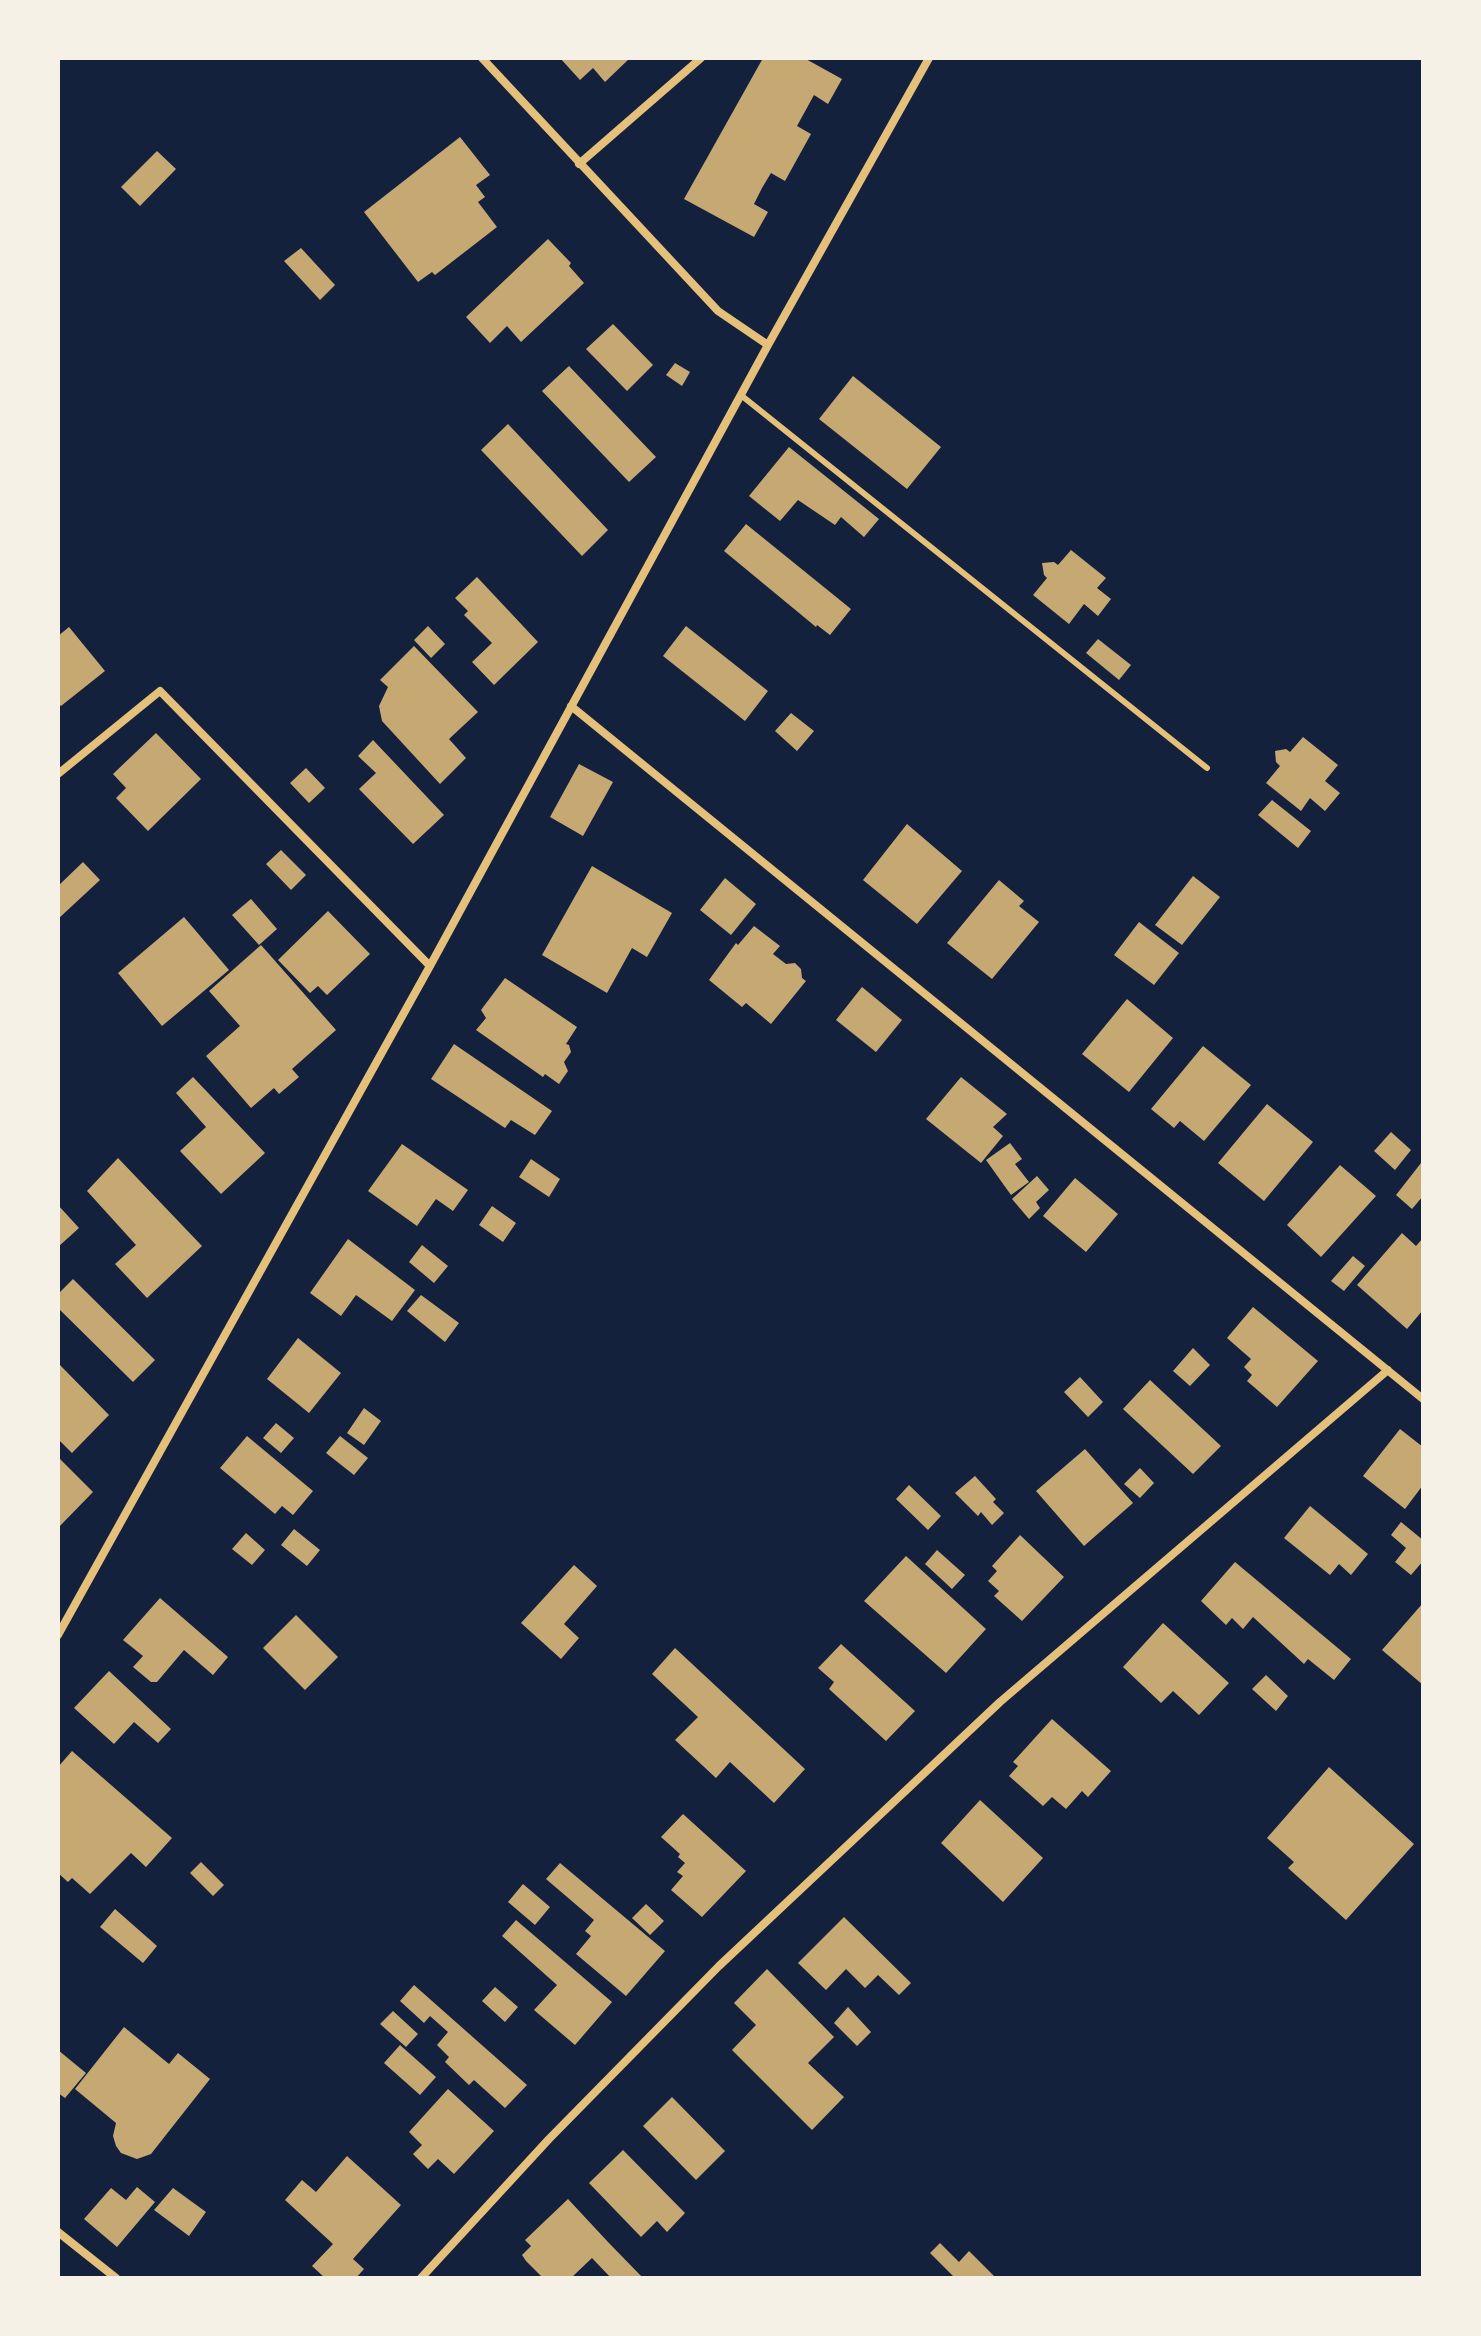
<!DOCTYPE html>
<html>
<head>
<meta charset="utf-8">
<style>
	body { margin:0 }
	#map { position:relative; width:1481px; height:2336px; overflow:hidden; background:#14213d; font-family:Karla,sans-serif }
	canvas { display:block }
	.frame { position:absolute; inset:0; border:60px solid #f6f1e7; pointer-events:none }
</style>
</head>
<body>
<div id="map">
<canvas width="1481" height="2336"></canvas>
<div class="frame"></div>
</div>
<script>
const c = document.querySelector('canvas').getContext('2d');
c.lineJoin = 'round';
function fillPath(path, color) {
  c.fillStyle = color;
  c.fill(path, 'evenodd');
}
function toPath(rows) {
  const path = new Path2D();
  for (const r of rows) {
    path.moveTo(r[0], r[1]);
    for (let i = 2; i < r.length; i += 2) path.lineTo(r[i], r[i + 1]);
  }
  return path;
}
function strokePath(path, color, width, dash) {
  c.strokeStyle = color;
  c.lineWidth = width;
  c.lineCap = dash ? 'butt' : 'round';
  c.setLineDash(dash || []);
  c.stroke(path);
}
const building = toPath([
	[560,58,630,58,605,82,593,68,580,80],
	[763,58,804,58,842,79,828,104,814,95,797,126,811,134,785,181,771,173,762,188,754,204,768,212,754,237,684,199],
	[460,137,490,175,476,185,485,197,478,202,497,227,435,275,432,272,418,282,364,212],
	[157,151,176,169,140,206,121,187],
	[548,239,571,263,569,266,584,283,521,342,507,326,490,343,466,317],
	[301,248,335,285,320,300,284,261],
	[613,324,653,365,627,391,586,349],
	[675,363,690,372,682,386,666,375],
	[569,366,656,457,629,482,542,391],
	[853,376,941,447,907,489,819,419],
	[508,424,608,530,582,556,481,450],
	[789,447,879,519,864,537,841,517,835,525,798,500,780,521,749,496],
	[746,524,851,609,830,635,817,625,816,627,724,551],
	[1071,550,1106,578,1097,588,1111,599,1098,616,1084,604,1069,624,1033,595,1047,578,1044,575,1042,563,1054,562,1058,565],
	[477,577,538,642,494,685,472,662,492,643,464,615,468,611,455,598],
	[428,626,445,644,431,658,414,640],
	[686,626,768,691,745,721,663,656],
	[69,627,105,671,61,706,58,703,58,636],
	[1098,639,1131,665,1119,680,1086,653],
	[414,646,478,712,449,739,466,758,440,784,382,721,379,706,388,687,380,680],
	[791,713,814,731,797,751,775,731],
	[156,733,201,779,148,831,116,798,126,788,113,774],
	[1303,737,1338,765,1325,781,1340,793,1325,811,1310,798,1301,811,1266,783,1280,766,1276,762,1275,751,1286,749,1290,752],
	[373,740,444,815,413,844,359,789,376,773,358,756],
	[579,764,613,782,583,836,550,817],
	[306,768,325,788,309,803,290,783],
	[1272,800,1311,831,1298,848,1258,815],
	[907,824,962,871,917,924,863,880],
	[281,850,306,875,291,890,266,864],
	[83,862,100,880,58,919,58,886],
	[592,866,672,913,647,957,632,948,607,993,542,955],
	[1193,876,1220,897,1182,945,1155,925],
	[725,878,756,904,731,935,700,910],
	[999,880,1024,901,1019,906,1039,922,992,979,947,943],
	[251,899,277,929,259,945,232,915],
	[328,911,370,954,327,995,318,986,310,993,278,960],
	[184,917,229,970,162,1026,118,973],
	[1139,922,1179,953,1154,985,1114,955],
	[754,926,780,946,773,954,786,964,795,963,801,969,802,978,806,981,771,1024,746,1003,742,1007,709,980,736,943,738,945],
	[261,945,336,1030,292,1069,299,1077,279,1094,274,1088,251,1108,206,1056,240,1026,209,991],
	[505,978,577,1027,566,1044,569,1045,571,1052,564,1062,568,1071,559,1084,545,1074,543,1077,476,1030,486,1018,481,1010],
	[862,987,902,1020,876,1052,836,1020],
	[1127,999,1173,1038,1129,1092,1082,1054],
	[454,1044,552,1111,535,1135,511,1120,505,1128,431,1079],
	[1203,1046,1251,1085,1204,1141,1180,1121,1174,1128,1151,1109],
	[193,1077,265,1153,221,1194,180,1151,206,1127,176,1093],
	[961,1077,1007,1114,993,1127,1003,1136,981,1163,926,1119],
	[1267,1104,1313,1142,1264,1201,1218,1163],
	[1391,1132,1411,1150,1395,1170,1374,1151],
	[1010,1143,1022,1159,1015,1164,1029,1182,1011,1195,986,1160],
	[402,1144,468,1190,453,1211,436,1199,417,1226,368,1191],
	[118,1158,202,1246,147,1298,115,1264,136,1245,87,1191],
	[531,1159,560,1179,549,1197,519,1177],
	[1421,1163,1423,1196,1412,1209,1396,1195],
	[1340,1165,1376,1196,1321,1257,1287,1225],
	[1037,1176,1049,1190,1036,1202,1040,1208,1029,1219,1012,1199],
	[1075,1178,1118,1214,1086,1252,1043,1216],
	[58,1205,79,1228,58,1247],
	[492,1206,516,1223,503,1242,479,1225],
	[1402,1233,1416,1246,1423,1238,1423,1310,1407,1329,1357,1285],
	[348,1239,415,1290,392,1321,356,1295,341,1316,310,1293],
	[422,1245,448,1266,434,1283,409,1262],
	[1353,1256,1365,1266,1344,1291,1331,1281],
	[73,1279,155,1360,133,1382,58,1308,58,1294],
	[421,1295,459,1323,445,1342,407,1311],
	[1253,1307,1318,1361,1277,1407,1247,1381,1252,1375,1244,1367,1251,1359,1227,1338],
	[298,1338,341,1373,309,1413,267,1379],
	[1193,1348,1210,1365,1190,1386,1173,1371],
	[58,1363,109,1415,72,1453,58,1439],
	[1080,1377,1103,1402,1088,1417,1064,1392],
	[1150,1380,1221,1446,1193,1474,1123,1409],
	[364,1408,381,1421,364,1445,347,1433],
	[276,1423,294,1438,281,1453,263,1438],
	[1400,1429,1423,1447,1423,1485,1405,1509,1363,1476],
	[247,1436,313,1491,293,1515,282,1506,275,1514,220,1468],
	[340,1436,368,1458,354,1475,326,1453],
	[1085,1449,1133,1503,1084,1546,1036,1491],
	[58,1457,93,1492,58,1528],
	[1140,1468,1154,1483,1140,1498,1124,1484],
	[975,1476,996,1499,993,1502,1004,1513,992,1525,981,1512,978,1516,955,1493],
	[909,1485,941,1516,928,1530,896,1499],
	[1310,1506,1368,1554,1351,1575,1339,1564,1330,1575,1284,1538],
	[1401,1522,1423,1540,1423,1561,1411,1575,1395,1562,1406,1548,1391,1535],
	[294,1529,320,1550,307,1566,281,1545],
	[246,1533,265,1550,252,1565,232,1549],
	[1020,1535,1064,1577,1022,1621,994,1596,999,1591,988,1581,997,1571,992,1566],
	[937,1550,965,1575,952,1589,925,1564],
	[906,1556,986,1629,946,1673,864,1601],
	[1235,1562,1351,1659,1334,1680,1308,1659,1304,1664,1253,1617,1243,1629,1232,1618,1226,1625,1201,1601],
	[574,1565,597,1586,564,1624,579,1638,561,1659,521,1623],
	[160,1598,228,1657,213,1675,184,1650,157,1682,151,1682,133,1667,143,1656,123,1640],
	[1423,1603,1423,1685,1382,1650],
	[296,1615,338,1657,305,1690,263,1648],
	[1163,1623,1229,1683,1199,1715,1173,1691,1161,1703,1123,1667],
	[841,1644,915,1711,886,1741,829,1689,834,1682,818,1668],
	[675,1648,805,1769,774,1803,730,1762,716,1778,675,1740,698,1717,652,1674],
	[109,1671,171,1729,158,1743,134,1722,114,1744,74,1708],
	[1266,1675,1288,1696,1276,1711,1252,1689],
	[1052,1719,1111,1771,1088,1797,1082,1791,1066,1809,1052,1797,1043,1806,1009,1776,1018,1766,1013,1762],
	[72,1751,172,1838,146,1867,131,1853,90,1894,72,1878,68,1882,58,1873,58,1767],
	[1329,1767,1414,1844,1346,1920,1288,1868,1294,1862,1267,1838],
	[980,1800,1043,1858,1003,1902,941,1843],
	[683,1814,746,1871,702,1917,671,1890,683,1876,677,1872,685,1863,678,1857,680,1854,661,1837],
	[201,1862,224,1885,213,1896,190,1873],
	[560,1863,665,1951,626,1996,576,1954,591,1936,585,1931,594,1920,546,1879],
	[523,1884,550,1907,535,1925,508,1902],
	[646,1904,664,1921,650,1935,632,1918],
	[115,1909,157,1946,143,1963,100,1927],
	[844,1917,911,1983,899,1995,878,1975,865,1988,846,1969,826,1990,798,1963],
	[516,1920,612,2002,575,2045,534,2010,557,1985,502,1936],
	[767,1969,834,2037,808,2063,844,2097,812,2130,732,2050,756,2025,734,2003],
	[414,1985,527,2085,505,2108,474,2080,469,2085,445,2062,449,2057,437,2045,448,2032,430,2016,424,2023,400,2001],
	[495,1987,518,2007,505,2022,482,2001],
	[848,2007,871,2032,857,2046,834,2023],
	[393,2011,418,2034,406,2047,380,2024],
	[124,2027,169,2064,178,2053,210,2079,151,2154,137,2159,121,2153,116,2146,113,2136,116,2123,75,2089],
	[400,2045,436,2077,420,2095,384,2063],
	[58,2050,86,2073,65,2098,58,2093],
	[448,2089,494,2131,454,2174,438,2159,428,2169,413,2154,422,2145,409,2132],
	[672,2097,725,2151,696,2180,643,2126],
	[623,2150,685,2213,667,2232,657,2221,641,2237,589,2183],
	[347,2156,401,2205,353,2259,364,2269,356,2278,325,2278,312,2266,333,2244,285,2200,302,2180,316,2192],
	[137,2187,155,2202,117,2247,84,2219,111,2188,126,2200],
	[173,2188,206,2212,189,2236,154,2210],
	[568,2199,608,2242,643,2278,611,2278,592,2258,571,2278,543,2278,526,2261,522,2255,531,2246,525,2240],
	[940,2243,959,2262,969,2251,996,2278,955,2278,930,2253]
]);
const service = toPath([
	[742,396,1207,768]
]);
const minor = toPath([
	[482,58,718,311,768,345],
	[579,164,701,58],
	[571,706,1423,1399],
	[58,774,160,691,430,966],
	[58,1635,430,966,768,345,929,58],
	[58,2232,116,2278],
	[421,2278,549,2139,719,1966,1000,1702,1388,1370]
]);
fillPath(building, '#c6a872');
strokePath(service, '#e5c07b', 6);
strokePath(minor, '#e5c07b', 8);
</script>
</body>
</html>
